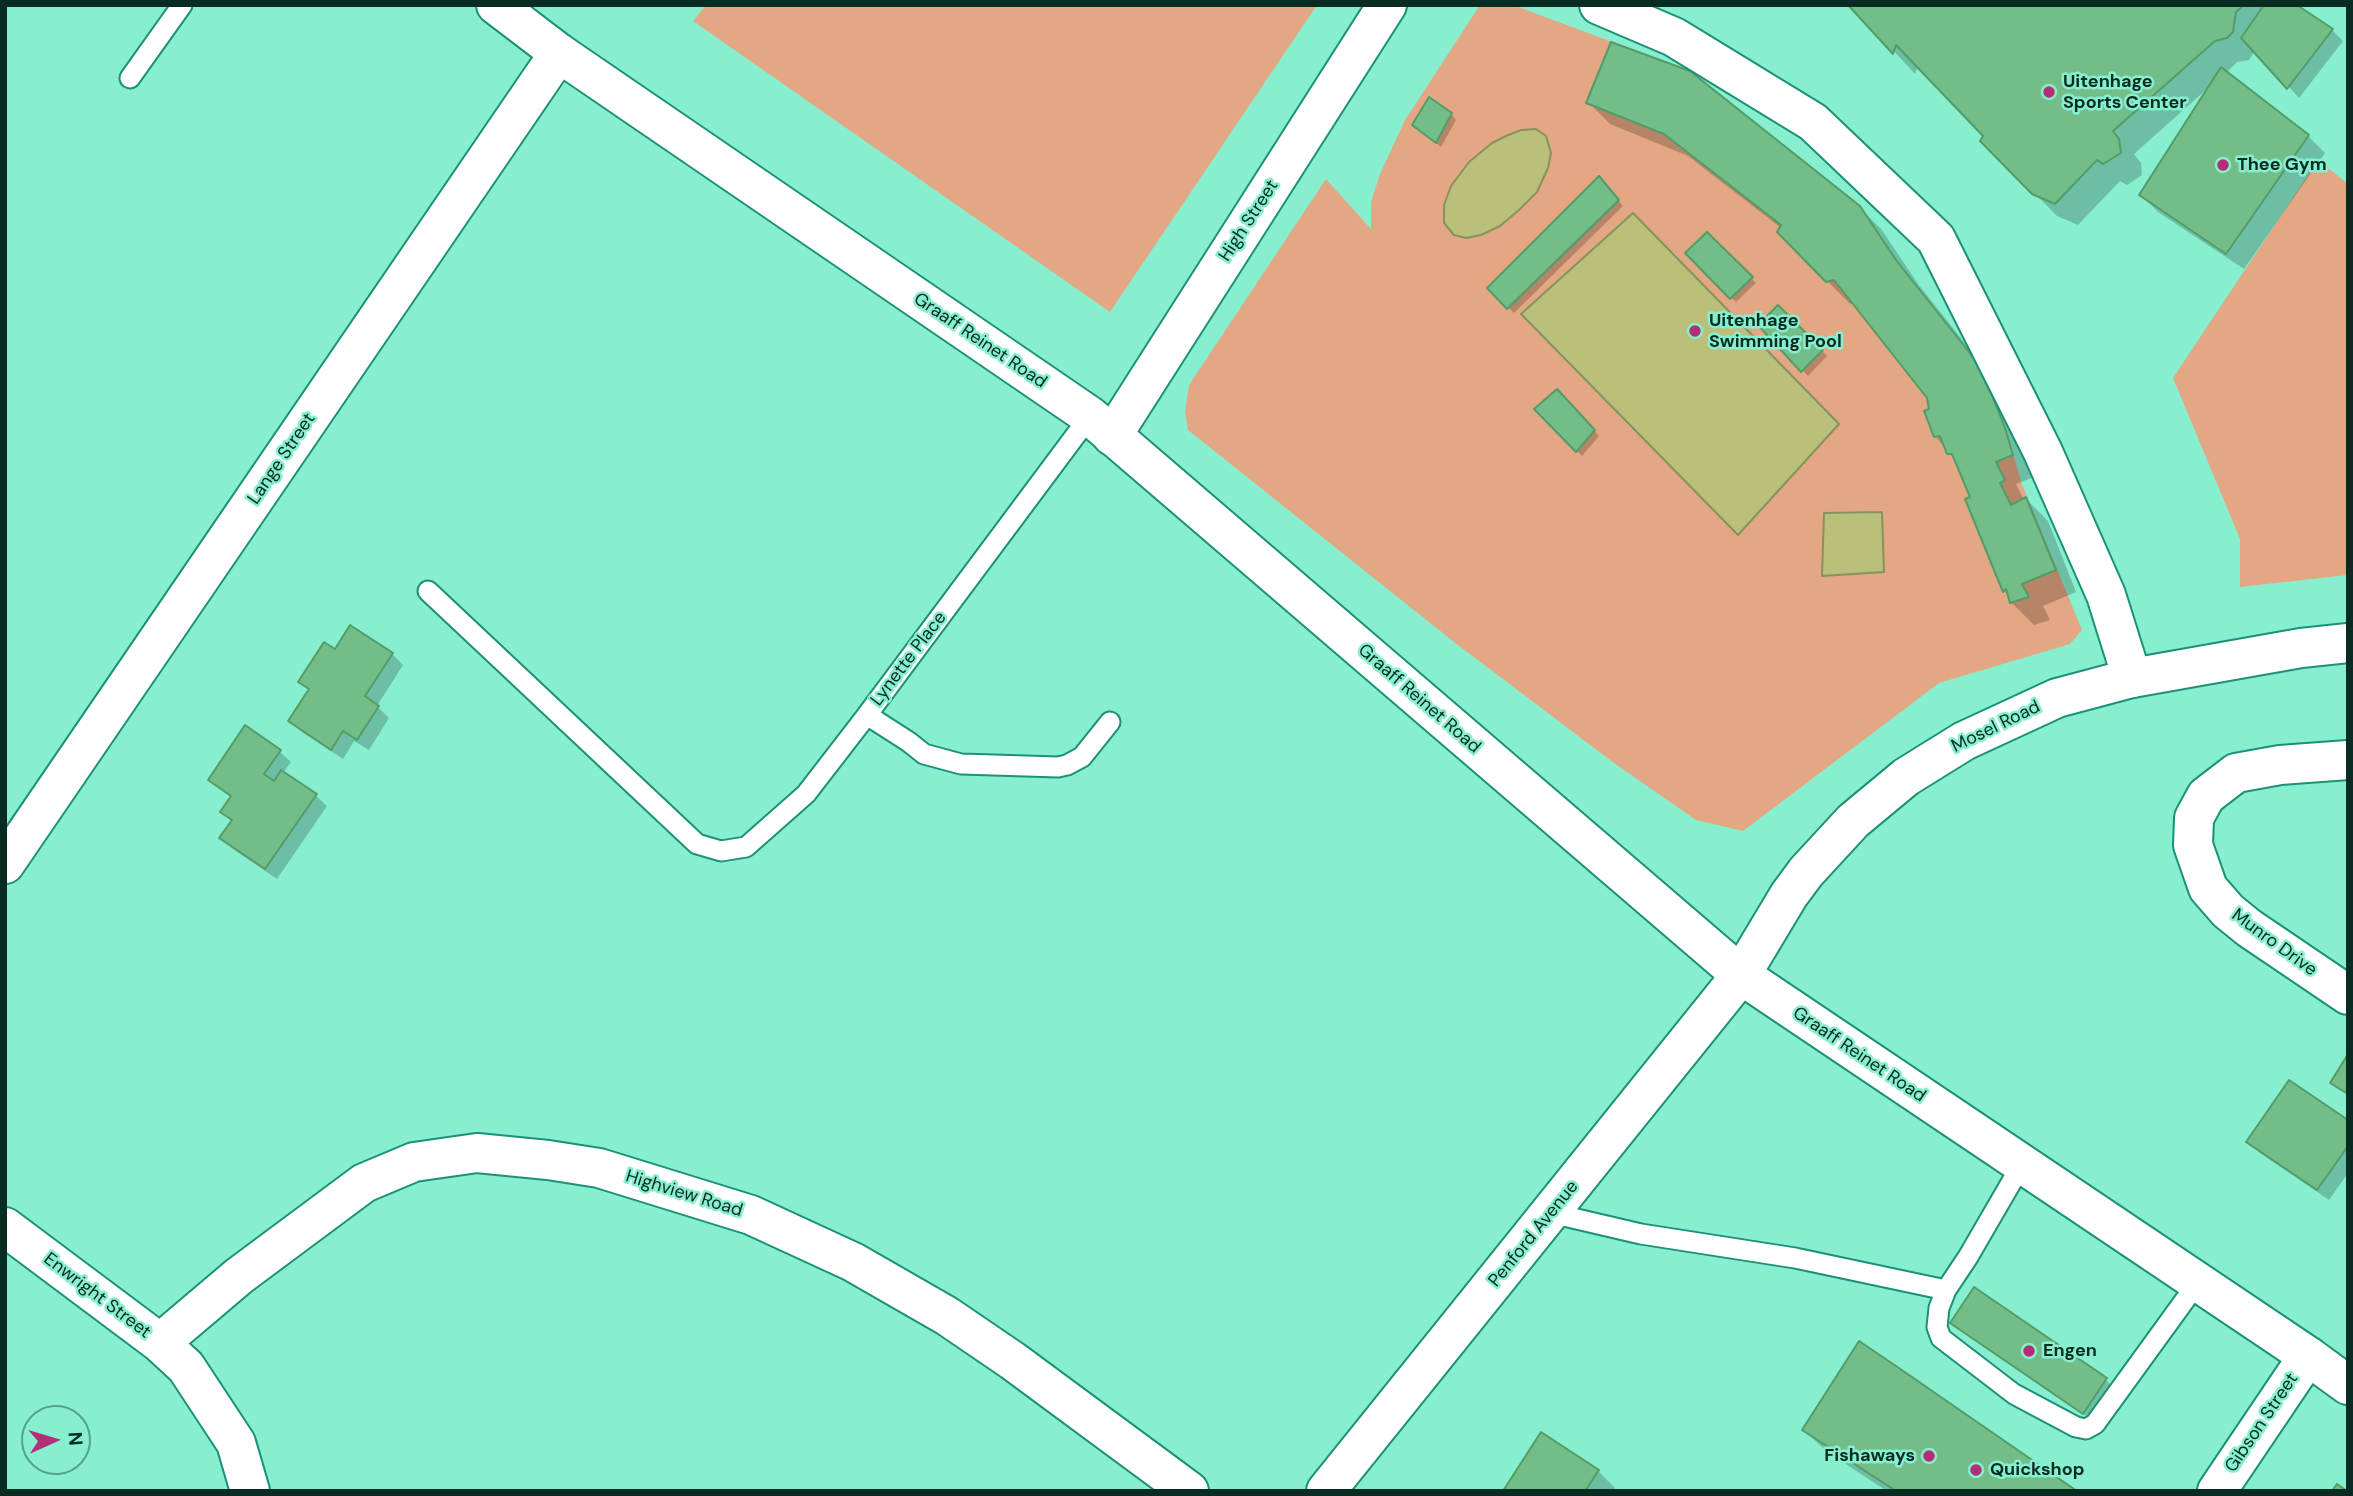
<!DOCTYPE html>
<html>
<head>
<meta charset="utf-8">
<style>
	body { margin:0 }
	#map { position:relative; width:2353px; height:1496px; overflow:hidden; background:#87efcf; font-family:"DM Sans",sans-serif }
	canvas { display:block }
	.frame { position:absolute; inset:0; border:7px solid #082b22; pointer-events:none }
	.north { position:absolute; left:21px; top:1405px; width:70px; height:70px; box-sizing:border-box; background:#87efcf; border:2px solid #54a18a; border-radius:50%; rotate:86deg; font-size:19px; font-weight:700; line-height:28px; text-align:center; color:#082b22 }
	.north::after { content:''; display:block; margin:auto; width:24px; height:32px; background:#b22e76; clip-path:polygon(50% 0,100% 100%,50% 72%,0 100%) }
</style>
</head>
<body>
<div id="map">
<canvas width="2353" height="1496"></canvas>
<div class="frame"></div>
<div class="north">N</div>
</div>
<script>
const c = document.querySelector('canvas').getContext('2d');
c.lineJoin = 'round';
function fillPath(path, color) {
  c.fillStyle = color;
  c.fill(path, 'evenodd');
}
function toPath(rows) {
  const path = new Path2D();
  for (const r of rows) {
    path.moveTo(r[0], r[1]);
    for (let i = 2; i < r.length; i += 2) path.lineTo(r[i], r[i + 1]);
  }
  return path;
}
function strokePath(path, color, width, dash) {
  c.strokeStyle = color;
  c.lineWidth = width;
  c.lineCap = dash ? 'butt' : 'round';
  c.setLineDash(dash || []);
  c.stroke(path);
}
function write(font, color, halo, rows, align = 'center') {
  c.font = font + ' "DM Sans",sans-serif';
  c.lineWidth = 5;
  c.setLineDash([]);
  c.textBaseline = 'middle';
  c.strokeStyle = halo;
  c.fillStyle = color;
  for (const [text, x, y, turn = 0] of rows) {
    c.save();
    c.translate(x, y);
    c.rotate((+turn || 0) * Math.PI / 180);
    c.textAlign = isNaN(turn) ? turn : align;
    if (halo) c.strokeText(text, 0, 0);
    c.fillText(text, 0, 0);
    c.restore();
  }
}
const green = toPath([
	[706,5,1317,5,1110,312,693,21],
	[1480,5,1513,5,1690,71,1860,206,1896,260,1981,367,2005,428,2022,484,2082,630,2070,644,1939,683,1743,831,1696,820,1614,763,1454,642,1188,430,1185,411,1189,385,1326,179,1371,229,1371,202,1380,174,1405,120],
	[2318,160,2348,184,2348,575,2240,587,2240,539,2173,378]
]);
const water = toPath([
	[1536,129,1546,136,1551,153,1548,168,1537,192,1519,210,1500,226,1481,235,1466,238,1454,235,1444,223,1444,205,1451,186,1469,162,1492,143,1506,136,1521,130,1536,129],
	[1633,213,1839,424,1738,535,1521,314,1633,213],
	[1882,512,1884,572,1822,576,1824,513,1882,512]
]);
const shadow = toPath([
	[1851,5,2294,5,2332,30,2343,41,2299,98,2255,50,2249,60,2237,62,2226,73,2308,136,2325,153,2244,269,2158,212,2141,195,2208,88,2134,154,2141,163,2142,175,2127,185,2120,181,2078,225,2057,216,1982,140,1985,135,1918,66,1915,74],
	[1588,102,1859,207,1882,230,1918,284,2003,391,2034,477,2016,484,2024,500,2026,499,2048,521,2076,592,2043,606,2050,620,2034,625,2012,603,2010,596,2004,591,1957,462,1935,436,1928,397,1854,302,1850,304,1779,232,1781,228,1688,156,1610,124],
	[1451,114,1456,120,1441,147,1420,130],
	[1604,184,1623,206,1514,313,1490,288],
	[1707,234,1756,283,1736,302,1688,253],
	[1778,307,1827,356,1808,376,1760,325],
	[1557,391,1599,436,1582,456,1537,409],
	[351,628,392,654,403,665,377,706,389,718,369,750,354,741,343,759,302,732,290,721,310,691,301,682,335,652],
	[279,751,291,762,283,773,315,795,327,806,277,879,233,849,222,838,233,822,223,812,232,798,210,780],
	[2348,1122,2348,1173,2329,1200,2260,1153,2248,1142],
	[1952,1323,2106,1380,2111,1385,2089,1418],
	[1804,1430,2074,1491,1887,1491,1827,1452],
	[1598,1471,1615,1488,1613,1491,1505,1491]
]);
const building = toPath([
	[1848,5,2244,5,2236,12,2233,32,2227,38,2215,41,2113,131,2119,139,2121,153,2103,164,2097,160,2055,204,2032,194,1980,141,1983,136,1896,45,1893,54,1848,5],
	[2264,5,2297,5,2333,29,2287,89,2241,38,2264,5],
	[1611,42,1690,71,1860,206,1896,260,1981,367,2005,428,2013,455,1996,462,2005,480,2000,483,2011,505,2026,497,2056,570,2022,584,2029,597,2010,603,2006,589,2003,592,1965,499,1970,497,1952,454,1947,454,1940,436,1934,437,1924,411,1929,409,1927,398,1834,280,1826,282,1777,232,1781,225,1664,134,1586,103,1611,42],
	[2221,67,2309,135,2226,254,2139,195,2221,67],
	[1429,97,1452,113,1436,143,1412,125,1429,97],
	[1599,176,1619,200,1507,309,1487,288,1599,176],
	[1707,232,1753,277,1730,299,1685,253,1707,232],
	[1778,305,1823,350,1801,372,1758,325,1778,305],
	[1557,389,1595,430,1576,452,1534,409,1557,389],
	[350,625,393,653,365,696,379,706,357,740,343,731,331,750,288,721,309,689,298,682,324,642,335,649,350,625],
	[245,725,281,750,264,774,274,781,281,770,317,794,265,869,219,838,232,820,220,812,231,796,208,780,245,725],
	[2348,1054,2348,1094,2330,1083,2348,1054],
	[2289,1080,2348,1120,2348,1146,2317,1190,2246,1142,2289,1080],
	[1974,1287,2107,1378,2083,1414,1950,1323,1974,1287],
	[1859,1341,1896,1366,2077,1491,1896,1491,1802,1430,1859,1341],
	[1541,1432,1599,1470,1585,1491,1503,1491,1541,1432],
	[2337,1484,2347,1491,2332,1491,2337,1484]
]);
const lane = toPath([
	[130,78,182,5],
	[1090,416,867,715,909,742,924,754,961,764,1058,767,1067,765,1082,757,1110,722],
	[428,591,697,844,721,851,746,847,806,794,867,715],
	[2022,1164,1968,1257,1946,1290,1939,1308,1937,1327,1941,1338,2014,1394,2076,1427,2086,1429,2095,1424,2198,1282],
	[1551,1213,1641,1234,1795,1258,1946,1290]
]);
const street = toPath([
	[1599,5,1674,37,1813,122,1936,239,2043,452,2106,595,2132,678],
	[1112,436,1387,5],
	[2348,760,2280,765,2236,773,2206,796,2194,818,2193,845,2208,888,2228,911,2249,928,2348,995],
	[5,864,559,53],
	[5,1227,160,1343,186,1367,236,1443,250,1491],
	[160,1343,239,1276,364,1183,414,1162,477,1153,548,1160,599,1168,751,1215,853,1262,947,1316,1013,1361,1189,1491],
	[2217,1491,2308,1356]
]);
const secondary = toPath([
	[496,5,559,53,1090,416,1741,975,2308,1356,2348,1385],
	[1326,1491,1741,975,1789,895,1806,872,1853,821,1906,777,1964,741,2057,698,2132,678,2301,648,2348,643]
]);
const markers = [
	[2049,92,7,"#b22e76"],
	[2223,165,7,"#b22e76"],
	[1695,331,7,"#b22e76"],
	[2029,1351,7,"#b22e76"],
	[1929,1456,7,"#b22e76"],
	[1976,1470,7,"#b22e76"]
];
const poiNames = [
	["Uitenhage",2063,82],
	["Sports Center",2063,103],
	["Thee Gym",2237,165],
	["Uitenhage",1709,321],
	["Swimming Pool",1709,342],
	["Engen",2043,1351],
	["Fishaways",1915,1456,"right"],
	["Quickshop",1990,1470]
];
const streetNames = [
	["High Street",1249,221,-57],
	["Graaff Reinet Road",980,341,34],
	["Lange Street",282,459,-56],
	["Lynette Place",909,659,-53],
	["Graaff Reinet Road",1419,699,41],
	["Mosel Road",1996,727,-26],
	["Munro Drive",2274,943,36],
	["Graaff Reinet Road",1859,1055,34],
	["Highview Road",684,1194,17],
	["Penford Avenue",1534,1234,-51],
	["Enwright Street",97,1296,37],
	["Gibson Street",2262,1423,-56]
];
fillPath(green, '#e4a783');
fillPath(water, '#babf7a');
strokePath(water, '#859360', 2);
fillPath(shadow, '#0003');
fillPath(building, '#73bd88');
strokePath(building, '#529c68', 2);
strokePath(lane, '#1b9175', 23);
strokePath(street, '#1b9175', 42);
strokePath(secondary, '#1b9175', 42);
strokePath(lane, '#fff', 19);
strokePath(street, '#fff', 38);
strokePath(secondary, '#fff', 38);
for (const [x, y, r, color] of markers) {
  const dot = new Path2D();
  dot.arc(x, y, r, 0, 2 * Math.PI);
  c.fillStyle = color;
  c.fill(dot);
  strokePath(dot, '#87efcf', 2.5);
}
write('bold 18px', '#082b22', '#87efcf', poiNames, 'left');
write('18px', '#082b22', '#87efcf', streetNames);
</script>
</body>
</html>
